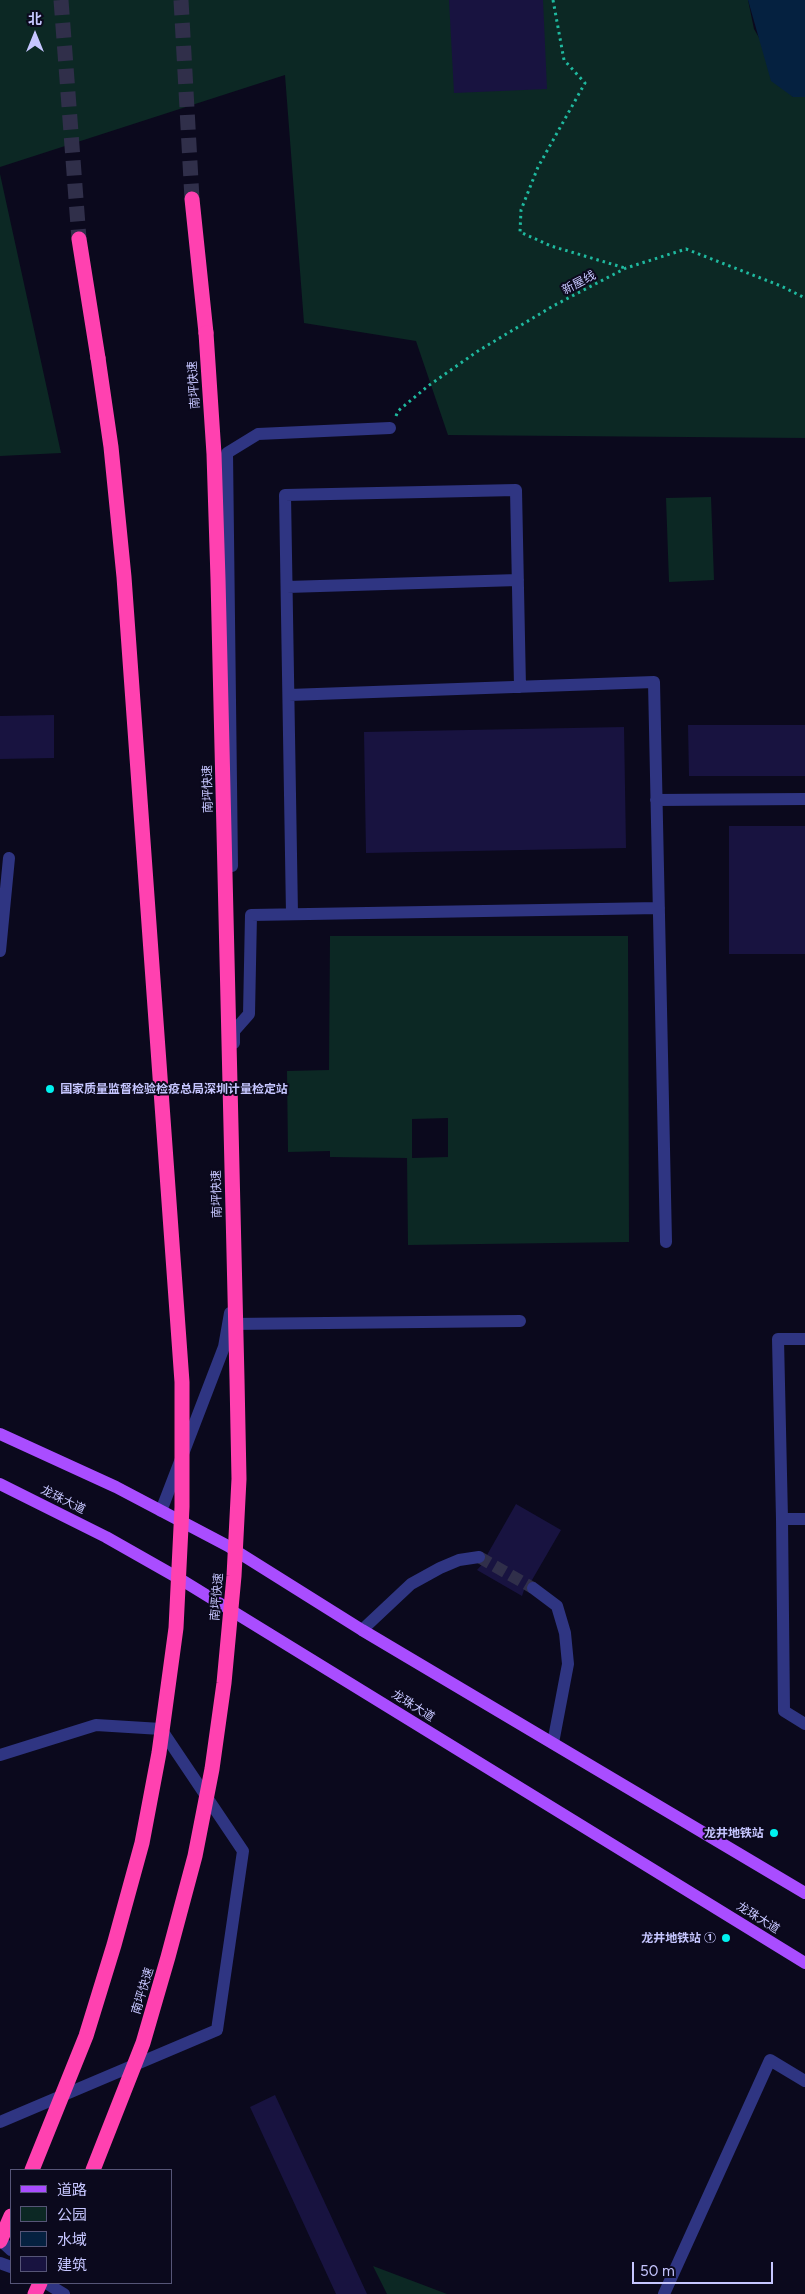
<!DOCTYPE html>
<html>
<head>
<meta charset="utf-8">
<style>
	body { margin:0 }
	#map { position:relative; width:805px; height:2294px; overflow:hidden; background:#0b091d; font-family:Figtree,"Noto Sans SC",sans-serif }
	canvas { display:block }
	.legend { position:absolute; left:10px; top:2169px; width:162px; height:115px; box-sizing:border-box; background:#0b091d; border:1px solid #565577; margin:0; padding:6px 9px; list-style:none; font-size:15px; color:#c6c6ff }
	.legend li { display:flex; align-items:center; gap:10px; height:25px }
	.legend b { width:25px; border:1px solid #565577 }
	.north { position:absolute; left:10px; top:10px; width:50px; height:50px; -webkit-text-stroke:4px #0b091d; paint-order:stroke; rotate:0deg; font-size:14px; font-weight:700; line-height:20px; text-align:center; color:#c6c6ff }
	.north::after { content:''; display:block; margin:auto; width:18px; height:22px; background:#c6c6ff; clip-path:polygon(50% 0,100% 100%,50% 72%,0 100%) }
	.scale { position:absolute; left:632px; top:2262px; width:141px; height:22px; box-sizing:border-box; border:2px solid #c6c6ff; border-top:0; padding-left:6px; font-size:15px; line-height:18px; white-space:nowrap; color:#c6c6ff; -webkit-text-stroke:4px #0b091d; paint-order:stroke }
</style>
</head>
<body>
<div id="map">
<canvas width="805" height="2294"></canvas>
<ul class="legend">
<li><b style="height:6px;background:#a94dff"></b>道路</li>
<li><b style="height:14px;background:#0c2824"></b>公园</li>
<li><b style="height:14px;background:#052140"></b>水域</li>
<li><b style="height:14px;background:#181340"></b>建筑</li>
</ul>
<div class="north">北</div>
<div class="scale">50 m</div>
</div>
<script>
const c = document.querySelector('canvas').getContext('2d');
c.lineJoin = 'round';
function fillPath(path, color) {
  c.fillStyle = color;
  c.fill(path, 'evenodd');
}
function toPath(rows) {
  const path = new Path2D();
  for (const r of rows) {
    path.moveTo(r[0], r[1]);
    for (let i = 2; i < r.length; i += 2) path.lineTo(r[i], r[i + 1]);
  }
  return path;
}
function strokePath(path, color, width, dash) {
  c.strokeStyle = color;
  c.lineWidth = width;
  c.lineCap = dash ? 'butt' : 'round';
  c.setLineDash(dash || []);
  c.stroke(path);
}
function write(font, color, halo, rows, align = 'center') {
  c.font = font + ' Figtree,"Noto Sans SC",sans-serif';
  c.lineWidth = 4;
  c.setLineDash([]);
  c.textBaseline = 'middle';
  c.strokeStyle = halo;
  c.fillStyle = color;
  for (const [text, x, y, turn = 0] of rows) {
    c.save();
    c.translate(x, y);
    c.rotate((+turn || 0) * Math.PI / 180);
    c.textAlign = isNaN(turn) ? turn : align;
    if (halo) c.strokeText(text, 0, 0);
    c.fillText(text, 0, 0);
    c.restore();
  }
}
const green = toPath([
	[0,0,748,0,754,29,793,97,805,97,805,438,448,435,416,341,304,323,285,75,0,167],
	[0,174,61,453,0,456],
	[711,497,714,580,669,582,666,498],
	[330,936,628,936,629,1242,408,1245,407,1158,330,1157,330,1151,288,1152,287,1071,329,1070],
	[448,1118,448,1157,412,1158,412,1119],
	[373,2266,447,2294,387,2294]
]);
const water = toPath([
	[748,0,805,0,805,97,793,97,771,81]
]);
const building = toPath([
	[449,0,543,0,547,89,454,93],
	[54,715,54,758,0,759,0,716],
	[688,725,805,725,805,776,689,776],
	[624,727,626,848,366,853,364,732],
	[729,826,805,826,805,954,729,954],
	[516,1504,561,1530,532,1580,526,1584,522,1596,477,1570,486,1560,487,1555],
	[275,2095,367,2294,336,2294,250,2107]
]);
const minorTunnel = toPath([
	[479,1557,533,1588]
]);
const highwayTunnel = toPath([
	[61,0,79,239],
	[181,0,192,199]
]);
const path = toPath([
	[553,0,564,60,585,83,538,167,521,210,520,232,551,246,625,268],
	[396,416,398,411,428,386,478,351,553,306,626,268,686,249,781,286,805,298]
]);
const minor = toPath([
	[287,587,518,580],
	[289,695,654,682,666,1242],
	[656,800,805,799],
	[232,866,227,453,258,434,390,428],
	[292,914,285,495,516,490,520,687],
	[0,951,9,858],
	[234,1043,234,1031,249,1014,251,915,659,908],
	[230,1324,520,1321],
	[161,1511,224,1347,230,1313],
	[782,1519,778,1339,805,1339],
	[805,1519,782,1519,784,1711,805,1724],
	[533,1588,557,1606,565,1633,568,1664,553,1743],
	[362,1630,411,1584,440,1568,459,1560,479,1557],
	[0,1755,96,1725,161,1729,243,1851,217,2030,0,2122],
	[0,2240,11,2250],
	[0,2263,11,2267],
	[46,2283,64,2294],
	[664,2294,770,2060,805,2081]
]);
const major = toPath([
	[0,1434,116,1487,228,1546,362,1630,805,1893],
	[0,1484,106,1537,180,1579,805,1963]
]);
const highway = toPath([
	[192,199,206,333],
	[79,239,98,358],
	[35,2294,40,2283]
]);
const highwayBridge = toPath([
	[32,2170,86,2036,114,1945,142,1843,159,1753,176,1628,182,1507,182,1382,124,577,111,447,98,358],
	[93,2170,143,2043,168,1957,195,1856,212,1769,224,1683,234,1576,239,1479,237,1379,218,579,214,454,206,333],
	[0,2241,11,2216]
]);
const markers = [
	[50,1089,5,"#00f1ef"],
	[774,1833,5,"#00f1ef"],
	[726,1938,5,"#00f1ef"]
];
const streetNames = [
	["新屋线",579,283,-28],
	["南坪快速",194,385,-94],
	["南坪快速",208,789,-91],
	["南坪快速",217,1194,-91],
	["龙珠大道",63,1500,26],
	["南坪快速",217,1597,-85],
	["龙珠大道",413,1706,32],
	["龙珠大道",758,1918,32],
	["南坪快速",143,1991,-73]
];
const poiNames = [
	["国家质量监督检验检疫总局深圳计量检定站",60,1089,"left"],
	["龙井地铁站",764,1833],
	["龙井地铁站 ①",716,1938]
];
fillPath(green, '#0c2824');
fillPath(water, '#052140');
fillPath(building, '#181340');
strokePath(minorTunnel, '#302f4a', 12, [12, 6]);
strokePath(highwayTunnel, '#302f4a', 15, [15, 8]);
strokePath(path, '#1fb99f', 3, [2.5, 4]);
strokePath(minor, '#2f3582', 12);
strokePath(major, '#a94dff', 12);
strokePath(highway, '#ff41b0', 15);
strokePath(highwayBridge, '#ff41b0', 15);
for (const [x, y, r, color] of markers) {
  const dot = new Path2D();
  dot.arc(x, y, r, 0, 2 * Math.PI);
  c.fillStyle = color;
  c.fill(dot);
  strokePath(dot, '#0b091d', 2);
}
write('12px', '#c6c6ff', '#0b091d', streetNames);
write('bold 12px', '#c6c6ff', '#0b091d', poiNames, 'right');
</script>
</body>
</html>
